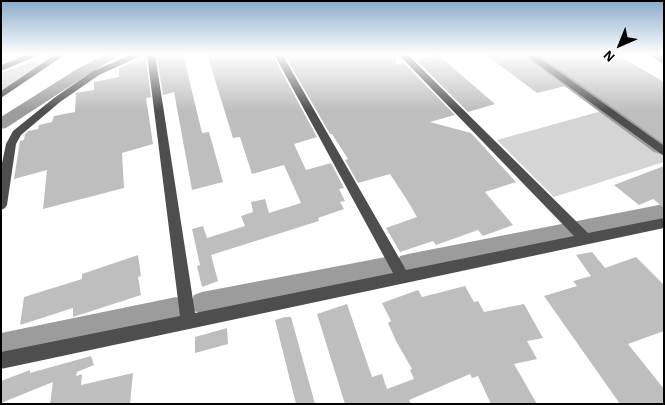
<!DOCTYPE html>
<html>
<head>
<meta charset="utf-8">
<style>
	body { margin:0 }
	#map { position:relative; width:665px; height:405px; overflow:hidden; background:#fff; font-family:"Alegreya Sans",sans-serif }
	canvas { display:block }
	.frame { position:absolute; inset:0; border:2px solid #000; pointer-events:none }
	.north { position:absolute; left:595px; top:20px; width:50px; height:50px; -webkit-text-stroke:4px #fff; paint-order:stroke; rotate:224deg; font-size:14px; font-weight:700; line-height:20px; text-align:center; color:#000 }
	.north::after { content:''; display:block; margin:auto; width:18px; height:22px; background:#000; clip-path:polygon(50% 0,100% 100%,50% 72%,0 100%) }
</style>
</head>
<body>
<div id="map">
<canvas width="665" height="405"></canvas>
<div class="frame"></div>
<div class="north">N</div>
</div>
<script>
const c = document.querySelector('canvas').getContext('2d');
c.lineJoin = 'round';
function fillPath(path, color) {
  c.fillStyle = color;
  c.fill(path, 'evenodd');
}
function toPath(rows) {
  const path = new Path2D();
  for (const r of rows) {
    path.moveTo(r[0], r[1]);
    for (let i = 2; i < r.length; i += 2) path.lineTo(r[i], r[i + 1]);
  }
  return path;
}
const green = toPath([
	[34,61,43,64,1,92,1,73],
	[602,111,664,156,664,162,554,197,497,140]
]);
const canal = toPath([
	[106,54,122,54,87,75,6,128,1,129,1,117,77,69,106,54],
	[664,204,664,220,408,272,400,270,397,263,400,256,408,254,664,204],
	[386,257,394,260,397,267,394,274,386,277,202,314,194,311,191,303,194,295,202,292,386,257],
	[176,297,184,300,188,308,184,316,176,319,1,357,1,333,176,297]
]);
const river = toPath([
	[525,54,551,54,664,131,664,155,654,152,528,59,525,54]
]);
const building = toPath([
	[159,54,183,54,202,133,209,132,223,182,192,190,174,92,163,95,157,58,160,57],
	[207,54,272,54,317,137,294,144,306,170,331,163,344,188,339,189,345,201,340,202,344,209,318,218,319,221,211,255,218,281,202,287,197,266,200,265,192,229,203,226,207,238,245,226,241,216,253,212,251,202,265,199,269,213,301,203,284,165,252,174,240,137,233,138],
	[284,54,395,54,396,65,404,63,455,115,430,122,471,133,516,182,485,192,513,225,483,236,478,230,436,245,433,241,400,252,386,228,417,217,407,200,390,174,358,183,345,160,348,159,332,134,330,134],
	[485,54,522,54,565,86,537,93],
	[538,54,616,54,664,82,664,144],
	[438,55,495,104,468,112,416,60],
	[146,60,151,97,146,98,153,144,122,153,124,188,43,209,47,170,14,179,20,141,24,140,25,134,28,131,38,129,39,125,52,122,54,116,75,112,76,93,94,90,94,82,119,77,119,68,131,63],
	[664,166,664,208,653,199,639,205,614,185],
	[592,252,605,268,636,257,664,285,664,331,628,344,664,389,664,404,620,404,544,296,577,286,573,281,591,276,576,255],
	[138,255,141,276,138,277,141,295,73,317,73,308,20,325,24,297,82,279,82,274],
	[465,286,474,302,478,301,484,312,524,304,543,338,527,341,537,359,514,364,537,404,491,404,478,376,472,378,470,374,409,400,411,404,345,404,317,314,347,304,372,377,382,374,387,389,414,379,410,370,412,369,396,341,388,323,391,321,382,303,418,290,422,297],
	[285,317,291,317,315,404,296,404,275,320],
	[227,328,228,344,195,353,195,337],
	[91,356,94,365,77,372,76,376,82,374,81,385,133,373,130,404,50,404,53,382,1,403,1,381,30,370,30,373]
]);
const minor = toPath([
	[29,54,41,54,1,71,1,65,29,54],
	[56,54,66,54,1,98,1,91,56,54],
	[133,54,145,54,99,75,60,102,21,135,16,144,7,205,5,208,1,210,1,168,6,144,13,131,54,98,93,71,133,54],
	[147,54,155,54,195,313,393,273,274,54,282,54,406,270,574,236,398,54,407,54,588,233,664,218,664,228,1,369,1,352,180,316,147,54],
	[524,54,534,54,664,146,664,156,524,54],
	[647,54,658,54,664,57,664,64,647,54]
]);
fillPath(green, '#d5d5d5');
fillPath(canal, '#9c9c9c');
fillPath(river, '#9c9c9c');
fillPath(building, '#bebebe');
fillPath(minor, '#4e4e4e');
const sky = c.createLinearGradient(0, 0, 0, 111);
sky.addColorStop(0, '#89aaca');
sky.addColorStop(0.49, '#fff');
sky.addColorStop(1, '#ffffff00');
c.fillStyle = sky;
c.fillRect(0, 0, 665, 111);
</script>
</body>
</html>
